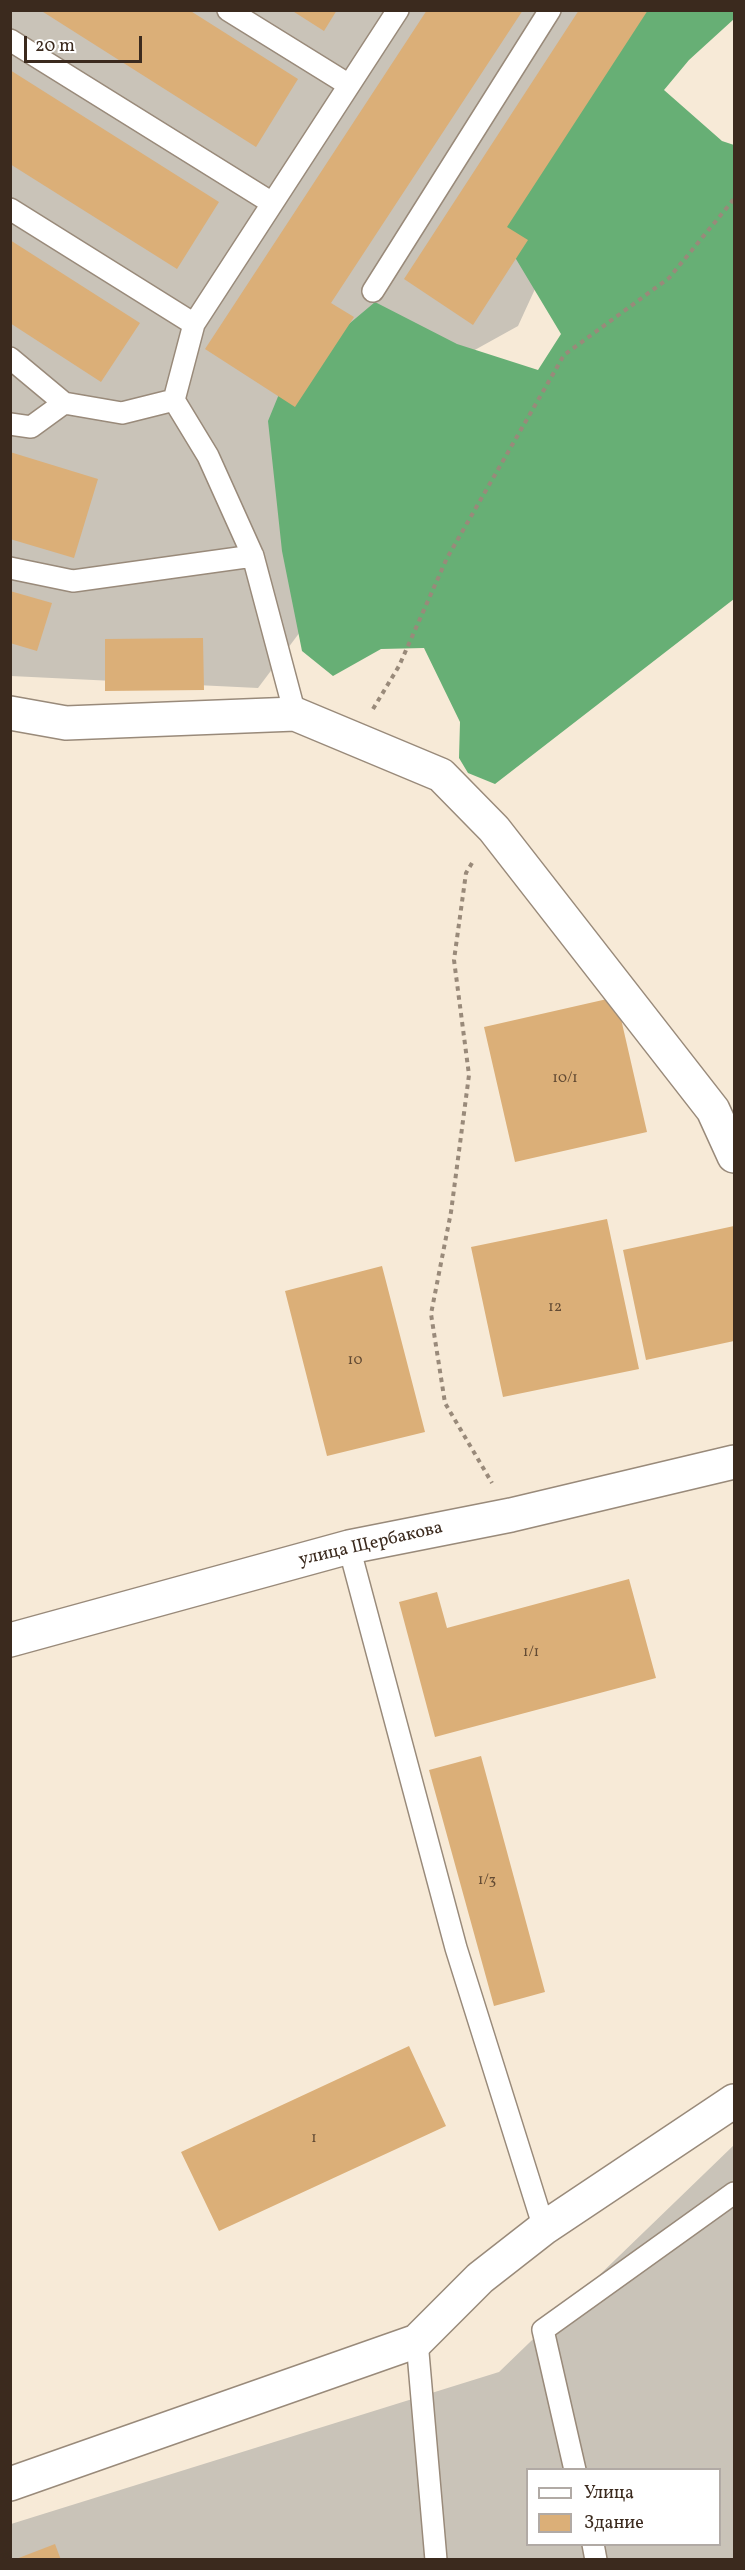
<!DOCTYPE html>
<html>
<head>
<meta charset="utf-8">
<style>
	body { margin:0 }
	#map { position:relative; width:745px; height:2570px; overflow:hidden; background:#f7ead7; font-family:Vollkorn,serif }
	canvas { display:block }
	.frame { position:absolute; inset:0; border:12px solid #3b2a1e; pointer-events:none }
	.legend { position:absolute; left:526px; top:2468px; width:195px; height:78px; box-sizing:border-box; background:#fff; border:2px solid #b1aaa5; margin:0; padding:8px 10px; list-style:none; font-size:18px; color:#3b2a1e }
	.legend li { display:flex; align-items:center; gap:12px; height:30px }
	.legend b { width:30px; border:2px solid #b1aaa5 }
	.scale { position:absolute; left:24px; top:36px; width:118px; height:27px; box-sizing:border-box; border:3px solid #3b2a1e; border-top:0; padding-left:8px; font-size:18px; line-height:21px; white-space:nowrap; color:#3b2a1e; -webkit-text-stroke:4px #fff; paint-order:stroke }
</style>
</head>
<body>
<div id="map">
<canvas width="745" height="2570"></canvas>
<div class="frame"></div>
<ul class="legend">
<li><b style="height:8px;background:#fff"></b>Улица</li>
<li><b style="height:16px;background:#dbaf78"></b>Здание</li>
</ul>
<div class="scale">20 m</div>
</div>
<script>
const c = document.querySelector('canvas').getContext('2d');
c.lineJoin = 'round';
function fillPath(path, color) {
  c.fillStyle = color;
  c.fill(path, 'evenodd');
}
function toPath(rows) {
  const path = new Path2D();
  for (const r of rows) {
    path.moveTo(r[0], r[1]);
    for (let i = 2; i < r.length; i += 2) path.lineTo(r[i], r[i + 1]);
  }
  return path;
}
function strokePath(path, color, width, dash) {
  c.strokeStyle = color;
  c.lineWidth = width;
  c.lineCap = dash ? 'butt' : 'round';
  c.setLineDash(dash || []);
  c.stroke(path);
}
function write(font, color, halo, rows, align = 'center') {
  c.font = font + ' Vollkorn,serif';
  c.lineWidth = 4.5;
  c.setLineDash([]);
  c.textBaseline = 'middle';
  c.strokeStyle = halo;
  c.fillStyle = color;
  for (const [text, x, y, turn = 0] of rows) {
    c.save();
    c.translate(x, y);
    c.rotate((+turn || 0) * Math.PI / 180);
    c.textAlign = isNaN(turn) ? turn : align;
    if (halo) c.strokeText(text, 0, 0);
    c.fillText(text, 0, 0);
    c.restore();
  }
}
const industrial = toPath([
	[10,11,675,11,637,67,518,326,361,413,300,632,258,688,11,676],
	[734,2145,734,2559,11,2560,11,2524,499,2372],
	[528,2470,720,2470,720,2544,528,2544]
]);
const forest = toPath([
	[637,11,734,11,734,19,689,60,664,90,722,141,734,145,734,599,495,784,468,773,459,758,460,722,424,648,381,649,333,676,302,651,282,551,268,421,286,377,375,302,457,344,538,370,561,334,495,224]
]);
const building = toPath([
	[40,10,189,10,298,79,256,147],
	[291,10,337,10,324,31],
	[427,10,523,10,331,303,354,317,295,407,205,349],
	[579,10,648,10,507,227,528,240,473,325,404,279],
	[10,70,219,202,177,269,10,164],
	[10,240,140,323,101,382,10,323],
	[10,452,98,479,74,558,10,539],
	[10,591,52,603,37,651,10,643],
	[203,638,204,690,105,691,105,639],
	[616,997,647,1132,515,1162,484,1027],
	[607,1219,639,1369,503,1397,471,1247],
	[734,1226,734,1341,646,1360,623,1250],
	[382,1266,425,1432,327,1456,285,1291],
	[629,1579,656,1678,435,1737,399,1602,437,1592,447,1628],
	[481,1756,545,1992,494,2006,429,1770],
	[409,2046,446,2126,219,2231,181,2152],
	[55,2544,61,2560,17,2560,16,2559]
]);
const path = toPath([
	[373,709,399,666,447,558,564,355,669,278,734,199],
	[472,863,466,873,454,960,469,1075,451,1212,431,1314,445,1403,492,1483]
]);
const service = toPath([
	[228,10,349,85],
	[10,40,272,203],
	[10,209,194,324],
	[373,291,550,10],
	[10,358,64,403,122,413,174,400],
	[10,424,31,427,64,403],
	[10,568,73,581,253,556],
	[295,714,253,556,208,456,174,400,194,324,398,10],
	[349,1547,456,1948,544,2228],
	[417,2341,436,2560],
	[575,2470,543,2330,734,2193],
	[593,2544,596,2560]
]);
const minor = toPath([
	[10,713,66,723,295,714,441,775,494,829,713,1110,734,1156],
	[10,1640,349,1547,511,1515,734,1462],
	[10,2484,417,2341,480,2278,544,2228,734,2101]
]);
const numberNames = [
	["10/1",565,1079],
	["12",555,1308],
	["10",355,1361],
	["1/1",531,1653],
	["1/3",487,1881],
	["1",314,2139]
];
const streetNames = [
	["улица Щербакова",371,1545,-13]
];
fillPath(industrial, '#c9c3b8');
fillPath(forest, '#67af75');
fillPath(building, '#dbaf78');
strokePath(service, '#998a7a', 24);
strokePath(minor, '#998a7a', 36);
strokePath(path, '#998a7a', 4, [4.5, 4.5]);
strokePath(service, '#fff', 21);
strokePath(minor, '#fff', 33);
write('15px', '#634b34', null, numberNames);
write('18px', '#3b2a1e', '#fff', streetNames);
</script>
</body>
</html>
